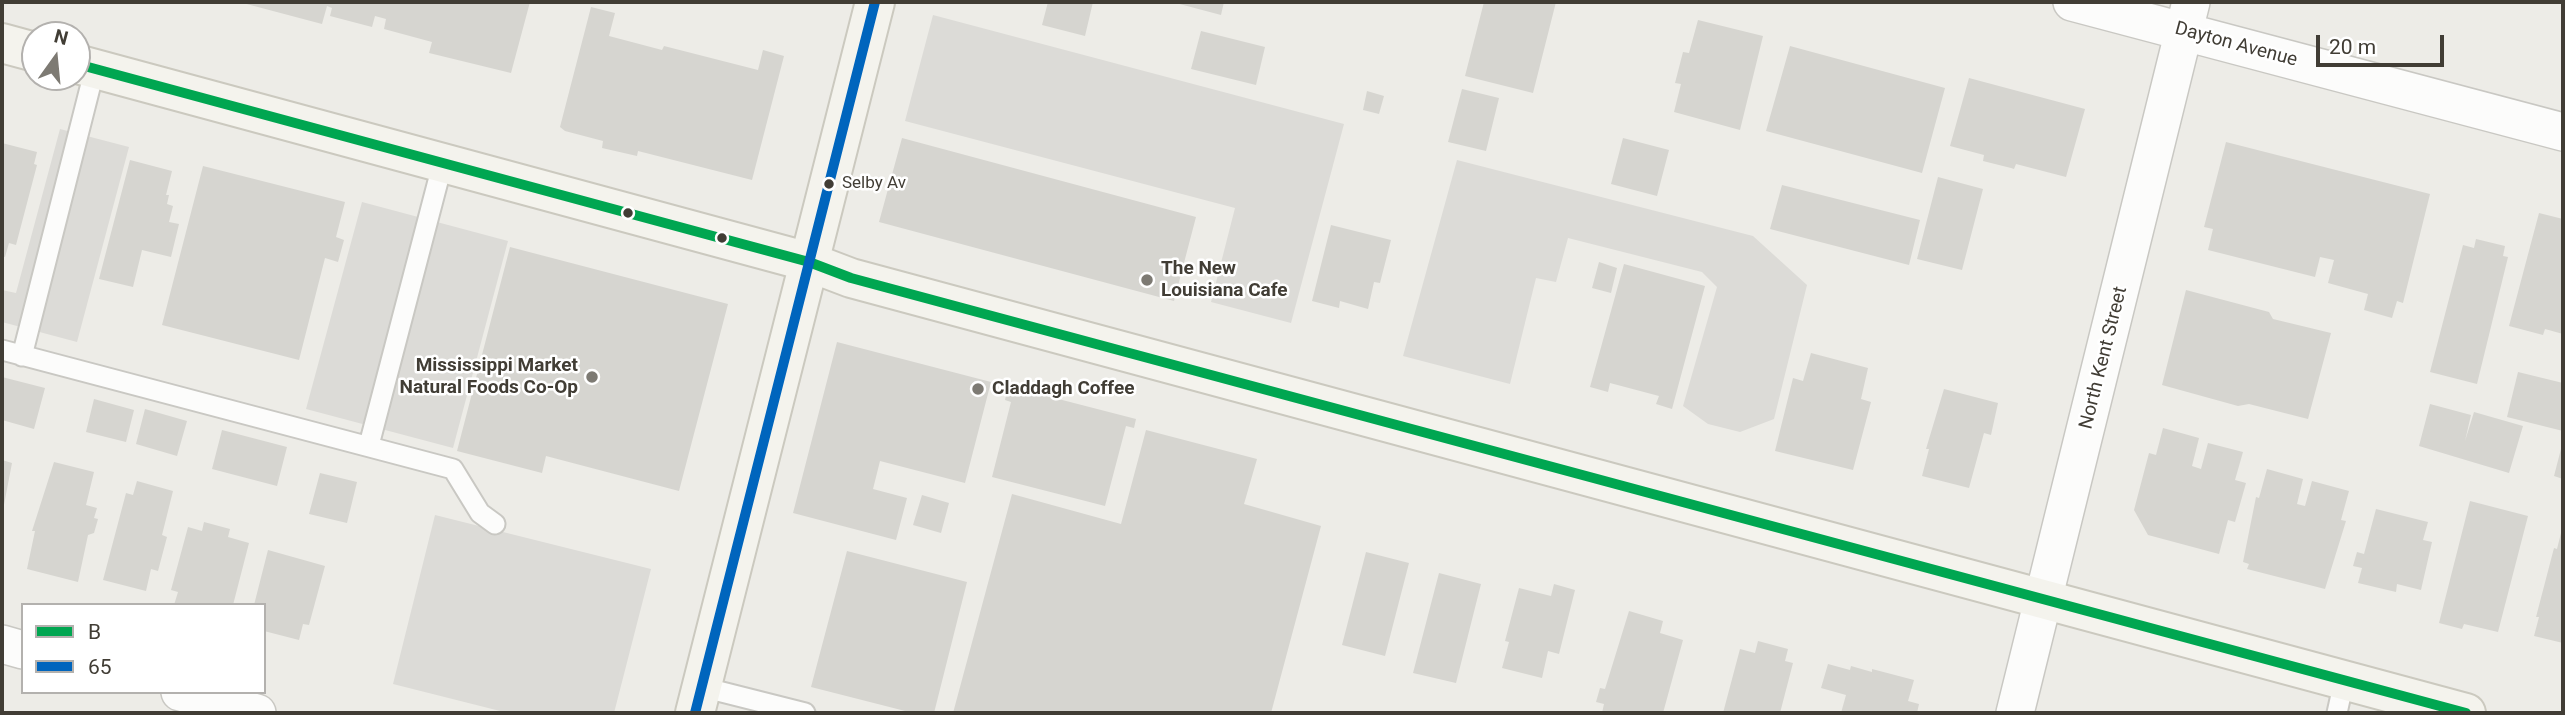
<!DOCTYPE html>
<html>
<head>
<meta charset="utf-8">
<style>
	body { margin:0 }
	#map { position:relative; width:2565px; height:715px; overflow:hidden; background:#edece7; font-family:Roboto,sans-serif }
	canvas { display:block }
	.frame { position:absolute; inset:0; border:4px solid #413d35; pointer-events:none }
	.legend { position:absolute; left:21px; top:603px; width:245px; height:91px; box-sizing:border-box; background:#fff; border:2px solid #b3b1ae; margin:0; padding:9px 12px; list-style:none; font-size:21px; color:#413d35 }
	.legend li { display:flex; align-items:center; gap:14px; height:35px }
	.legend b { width:35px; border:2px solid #b3b1ae }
	.north { position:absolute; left:21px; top:21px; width:70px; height:70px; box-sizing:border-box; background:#fff; border:2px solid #b3b1ae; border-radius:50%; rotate:15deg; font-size:19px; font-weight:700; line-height:28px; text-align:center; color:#413d35 }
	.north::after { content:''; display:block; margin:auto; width:24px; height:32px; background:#7d7a73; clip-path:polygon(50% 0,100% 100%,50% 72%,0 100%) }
	.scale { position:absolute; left:2316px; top:35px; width:128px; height:32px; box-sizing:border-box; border:4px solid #413d35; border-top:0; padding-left:9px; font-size:21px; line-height:24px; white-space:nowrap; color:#413d35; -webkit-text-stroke:5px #fff; paint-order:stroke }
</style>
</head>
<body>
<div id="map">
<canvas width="2565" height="715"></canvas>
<div class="frame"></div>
<ul class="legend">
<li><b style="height:9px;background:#00a651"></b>B</li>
<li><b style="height:9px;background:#0065bd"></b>65</li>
</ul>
<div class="north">N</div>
<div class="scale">20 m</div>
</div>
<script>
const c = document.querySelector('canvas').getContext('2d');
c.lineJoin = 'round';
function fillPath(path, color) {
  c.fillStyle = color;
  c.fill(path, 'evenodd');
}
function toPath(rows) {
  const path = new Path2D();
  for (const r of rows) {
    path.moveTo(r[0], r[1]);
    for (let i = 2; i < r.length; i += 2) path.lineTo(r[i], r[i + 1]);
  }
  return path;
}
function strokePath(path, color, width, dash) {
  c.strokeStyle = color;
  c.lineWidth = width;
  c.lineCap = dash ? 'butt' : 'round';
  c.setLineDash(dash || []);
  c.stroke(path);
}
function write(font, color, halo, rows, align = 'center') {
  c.font = font + ' Roboto,sans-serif';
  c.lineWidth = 5;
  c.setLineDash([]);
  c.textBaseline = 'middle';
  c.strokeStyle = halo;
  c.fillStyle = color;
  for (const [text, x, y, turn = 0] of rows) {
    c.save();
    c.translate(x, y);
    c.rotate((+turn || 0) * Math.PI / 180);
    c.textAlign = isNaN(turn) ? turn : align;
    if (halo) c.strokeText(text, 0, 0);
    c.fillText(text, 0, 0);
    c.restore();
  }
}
const parking = toPath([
	[933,15,1344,124,1291,323,1211,302,1235,208,905,121],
	[60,129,129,147,77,342,2,322,2,290,16,293],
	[1457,160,1753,236,1807,285,1774,419,1740,432,1708,424,1683,406,1717,287,1702,272,1568,238,1556,282,1536,278,1510,384,1403,356],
	[362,202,508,241,453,448,306,409],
	[435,515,651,569,614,713,508,713,393,684]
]);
const building = toPath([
	[239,2,530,2,511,73,429,53,432,42,384,29,386,19,375,16,372,27,330,16,332,8,327,6,322,24],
	[1048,2,1093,2,1085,36,1042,25],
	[1172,2,1224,2,1221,15],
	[1484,2,1556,2,1533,93,1465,76],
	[591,7,615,13,609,36,662,50,664,46,758,70,763,50,784,56,752,180,638,151,637,156,602,148,603,141,565,131,560,127],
	[1698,20,1763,36,1740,130,1674,112,1681,84,1675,83,1683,52,1689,53],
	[1201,31,1265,47,1256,85,1191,69],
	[1790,46,1945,88,1922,173,1766,131],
	[1969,78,2085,109,2066,177,2016,164,2014,169,2011,168,1983,161,1984,155,1950,146],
	[1462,89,1499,98,1486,151,1448,142],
	[1367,91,1384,96,1379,114,1363,110],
	[902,138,1196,217,1174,301,879,222],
	[1623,138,1669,150,1657,196,1611,184],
	[2226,142,2430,194,2403,303,2397,301,2392,318,2364,310,2368,294,2328,283,2334,260,2320,257,2315,277,2208,250,2213,229,2204,227],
	[2,143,37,152,34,164,37,165,16,245,9,243,5,257,2,256],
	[130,160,172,171,166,195,169,195,167,204,173,206,169,222,179,224,171,257,142,250,133,287,99,279],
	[203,166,345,202,336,237,344,240,338,262,325,258,299,360,162,325],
	[1938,177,1983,189,1962,270,1917,259],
	[1782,185,1920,220,1909,265,1770,229],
	[2539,213,2563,219,2563,334,2545,329,2543,335,2509,326],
	[1331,225,1391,240,1380,283,1374,282,1368,309,1340,301,1339,308,1312,301],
	[2476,239,2505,246,2503,256,2508,257,2477,384,2430,372,2463,245,2474,248],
	[510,247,728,304,679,491,546,456,542,473,457,451],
	[1599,262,1617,268,1611,293,1592,288],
	[1624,264,1705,286,1672,409,1656,404,1659,396,1610,383,1608,392,1590,387],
	[2186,290,2269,312,2273,319,2331,333,2308,419,2249,404,2238,406,2162,385],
	[837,342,991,382,965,483,880,461,873,489,907,498,896,540,793,513],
	[1811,353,1868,368,1861,399,1871,402,1853,470,1775,451,1793,378,1803,381],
	[2518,372,2563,383,2563,431,2507,417],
	[2,377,45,388,34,429,2,420],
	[1008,386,1136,419,1134,428,1126,426,1105,506,992,477,1011,402,1005,400],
	[1944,389,1998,403,1991,435,1984,433,1969,488,1922,476,1929,449,1926,449],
	[94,399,134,410,126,442,86,432],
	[2430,404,2471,415,2465,441,2474,412,2523,426,2509,473,2419,446],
	[145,409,187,421,177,456,136,444],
	[2163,428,2199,438,2192,466,2201,469,2208,443,2243,452,2235,480,2246,483,2235,522,2228,520,2219,554,2148,535,2134,510,2149,453,2156,455],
	[222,430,287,447,277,486,212,469],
	[1146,430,1257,459,1244,504,1321,526,1271,713,953,713,1012,494,1121,524],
	[2562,445,2563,445,2563,479,2554,476],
	[2,460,12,463,3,510,2,509],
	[54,462,94,472,86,505,97,508,94,518,98,519,94,533,88,535,78,582,27,569,35,531,32,531],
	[2267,469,2303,479,2297,504,2305,506,2312,481,2349,491,2341,520,2346,521,2325,589,2247,569,2249,564,2243,562,2256,497,2259,498],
	[320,473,357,482,347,523,309,514],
	[137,481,173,491,162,535,167,537,158,571,151,569,146,591,103,580,126,493,133,495],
	[922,495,949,503,941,533,913,525],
	[2470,501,2528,516,2498,632,2464,624,2462,629,2439,623],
	[2376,509,2428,522,2423,540,2432,542,2421,590,2397,584,2396,592,2358,583,2362,568,2353,566,2357,552,2364,554],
	[204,522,230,529,228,537,249,543,233,605,174,605,178,592,171,590,188,527,202,531],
	[2562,529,2563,529,2563,643,2534,636,2539,617,2536,617,2554,548,2557,549],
	[268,550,325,566,309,625,303,624,299,640,264,631,264,605,254,605],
	[847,551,967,582,934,713,913,713,811,687],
	[1366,552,1409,563,1385,656,1342,645],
	[1439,573,1481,584,1456,683,1413,673],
	[1554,584,1575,590,1559,654,1548,651,1542,678,1502,668,1509,642,1505,641,1519,588,1551,596],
	[1629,611,1663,621,1660,633,1683,640,1663,713,1602,713,1604,704,1596,702,1600,688,1605,689],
	[1758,641,1788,649,1785,661,1793,663,1780,713,1723,713,1740,649,1755,653],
	[1828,664,1850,670,1851,666,1872,672,1872,669,1914,680,1908,701,1919,704,1917,713,1841,713,1846,695,1821,688]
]);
const lane = toPath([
	[2,350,453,469,480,513,495,524],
	[22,356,95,68],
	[369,445,443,162],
	[702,687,805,713],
	[2337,713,2344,681]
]);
const street = toPath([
	[2072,2,2563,132],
	[2,644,23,650],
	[180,692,257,713],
	[2015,713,2191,2]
]);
const secondary = toPath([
	[2,43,35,52],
	[77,64,809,262,851,278,2466,713],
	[695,713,875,2]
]);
const bus1 = toPath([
	[77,64,809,262,851,278,2466,713]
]);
const bus2 = toPath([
	[695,713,875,2]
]);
const markers = [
	[829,184,6,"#413d35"],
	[628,213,6,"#413d35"],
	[722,238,6,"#413d35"],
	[1147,280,7,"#7d7a73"],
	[592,377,7,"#7d7a73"],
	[978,389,7,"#7d7a73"]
];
const busNames = [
	["Selby Av",842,184]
];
const streetNames = [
	["Dayton Avenue",2236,45,15],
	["North Kent Street",2104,358,-76]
];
const poiNames = [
	["The New",1161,269],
	["Louisiana Cafe",1161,291],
	["Mississippi Market",578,366,"right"],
	["Natural Foods Co-Op",578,388,"right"],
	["Claddagh Coffee",992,389]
];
fillPath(parking, '#dcdbd7');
fillPath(building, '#d6d5d0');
strokePath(lane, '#c9c8c3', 23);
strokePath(street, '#c9c8c3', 40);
strokePath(secondary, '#cbc9bf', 42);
strokePath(lane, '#fcfcfb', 19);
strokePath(street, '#fcfcfb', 37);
strokePath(secondary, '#f4f3ed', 38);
strokePath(bus1, '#00a651', 10);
strokePath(bus2, '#0065bd', 10);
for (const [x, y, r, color] of markers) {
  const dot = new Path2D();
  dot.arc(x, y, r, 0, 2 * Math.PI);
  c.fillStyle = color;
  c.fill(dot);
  strokePath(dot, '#fff', 2.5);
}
write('17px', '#413d35', '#fff', busNames, 'left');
write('19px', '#413d35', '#fff', streetNames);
write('bold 19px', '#413d35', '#fff', poiNames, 'left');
</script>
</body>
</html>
